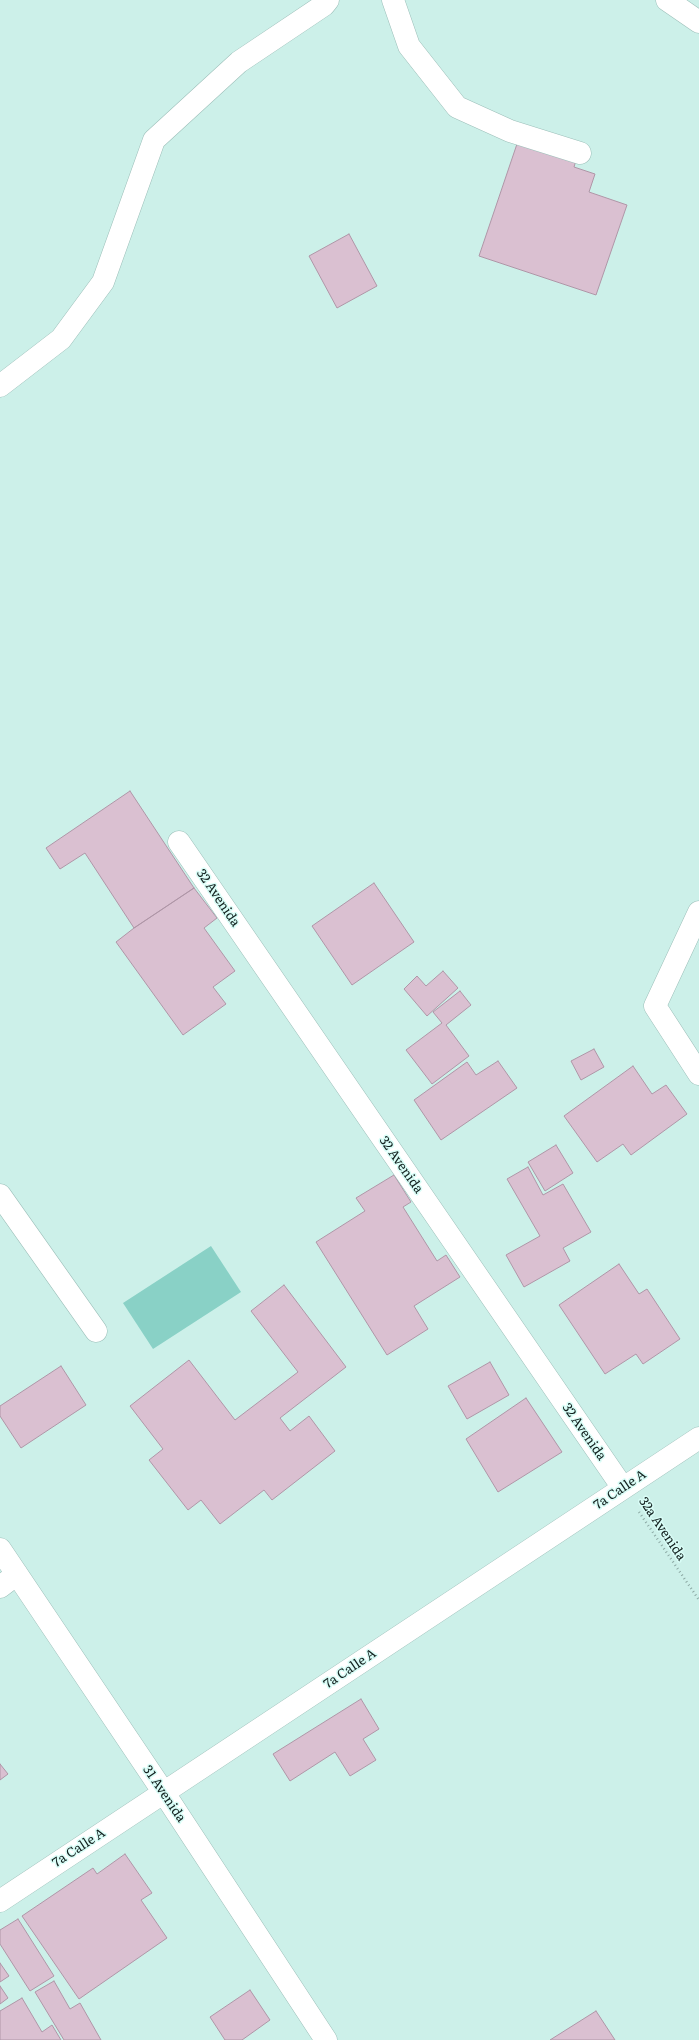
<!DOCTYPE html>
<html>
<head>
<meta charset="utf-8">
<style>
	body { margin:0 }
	canvas { display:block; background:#ccf0e9 }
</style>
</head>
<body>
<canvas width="699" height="2040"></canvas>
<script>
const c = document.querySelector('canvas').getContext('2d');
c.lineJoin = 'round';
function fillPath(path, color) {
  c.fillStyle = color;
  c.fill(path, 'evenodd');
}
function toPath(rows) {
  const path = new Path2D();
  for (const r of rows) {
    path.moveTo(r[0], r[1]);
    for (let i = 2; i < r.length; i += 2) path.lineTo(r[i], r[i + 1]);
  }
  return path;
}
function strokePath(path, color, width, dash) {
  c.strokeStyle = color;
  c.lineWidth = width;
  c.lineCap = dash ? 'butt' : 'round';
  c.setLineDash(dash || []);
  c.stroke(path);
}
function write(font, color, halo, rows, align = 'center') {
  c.font = font + ' Literata,serif';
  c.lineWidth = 3;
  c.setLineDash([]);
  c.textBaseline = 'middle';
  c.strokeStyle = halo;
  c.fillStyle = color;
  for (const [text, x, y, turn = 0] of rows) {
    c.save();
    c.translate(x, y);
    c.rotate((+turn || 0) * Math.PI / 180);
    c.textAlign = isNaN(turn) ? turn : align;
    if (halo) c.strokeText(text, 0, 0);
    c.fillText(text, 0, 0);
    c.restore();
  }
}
const green = toPath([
	[211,1246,241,1292,153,1349,123,1303]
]);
const building = toPath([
	[519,138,577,157,574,167,595,174,589,192,627,205,596,295,479,256,519,138],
	[349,234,377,286,337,308,309,256,349,234],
	[130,791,194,888,134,928,85,853,60,869,46,848,130,791],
	[374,883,414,942,352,985,312,926,374,883],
	[194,888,217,918,204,928,235,971,213,987,226,1004,183,1035,116,942,134,928,194,888],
	[443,971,458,988,427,1016,404,989,417,976,426,986,443,971],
	[460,991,471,1005,446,1025,469,1056,432,1084,406,1050,442,1023,433,1012,460,991],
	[594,1049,604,1067,581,1080,571,1061,594,1049],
	[498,1061,517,1088,441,1140,414,1100,467,1062,476,1075,498,1061],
	[633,1066,652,1094,666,1085,687,1114,631,1155,623,1144,597,1162,564,1116,633,1066],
	[556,1145,573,1173,545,1191,528,1162,556,1145],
	[528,1167,543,1195,563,1184,591,1232,563,1248,570,1261,524,1287,506,1255,540,1236,507,1179,528,1167],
	[394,1175,411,1202,403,1207,437,1261,446,1255,460,1277,414,1306,428,1329,387,1355,316,1242,365,1211,356,1198,394,1175],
	[619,1264,639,1294,647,1289,680,1339,643,1364,636,1354,605,1374,559,1305,619,1264],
	[284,1285,346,1367,280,1418,290,1431,309,1416,335,1451,272,1500,264,1490,220,1524,201,1500,188,1510,149,1460,163,1449,130,1406,189,1360,235,1420,298,1372,251,1311,284,1285],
	[490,1362,509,1395,467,1419,448,1386,490,1362],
	[61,1366,86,1405,21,1448,0,1416,0,1406,61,1366],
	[526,1398,562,1452,498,1492,466,1439,526,1398],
	[361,1699,379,1729,363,1739,376,1760,350,1776,335,1752,290,1781,273,1754,361,1699],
	[0,1764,8,1774,0,1780,0,1764],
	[125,1854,152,1893,141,1900,167,1938,79,1999,22,1916,93,1868,97,1874,125,1854],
	[18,1919,54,1976,30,1991,0,1944,0,1930,18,1919],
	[0,1963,9,1976,0,1982,0,1963],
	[54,1981,70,2009,80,2003,101,2040,64,2040,35,1992,54,1981],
	[0,1986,8,1998,0,2004,0,1986],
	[250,1990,270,2020,242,2040,225,2040,210,2017,250,1990],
	[22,1998,42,2032,52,2025,61,2040,0,2040,0,2011,22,1998],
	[596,2011,615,2040,550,2040,596,2011]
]);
const path = toPath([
	[639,1512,699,1600]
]);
const minor = toPath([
	[393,0,409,46,457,107,510,131,580,153],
	[667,0,699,22],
	[0,386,61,339,103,282,154,140,239,62,324,5,328,0],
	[179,842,623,1488],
	[699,912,655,1006,699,1074],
	[0,1195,96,1331],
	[0,1549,164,1793,326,2040],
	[0,1587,17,1574],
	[0,1901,699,1438]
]);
const streetNames = [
	["32 Avenida",218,898,56],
	["32 Avenida",401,1165,55],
	["32 Avenida",584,1432,55],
	["7a Calle A",620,1490,-34],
	["32a Avenida",662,1529,56],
	["7a Calle A",350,1669,-34],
	["31 Avenida",164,1794,56],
	["7a Calle A",79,1848,-33]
];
fillPath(green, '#89d1c6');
fillPath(building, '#dac0d1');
strokePath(building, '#af96a7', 1);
strokePath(minor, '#9cbfb9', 23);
strokePath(path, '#8ca9a4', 2.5, [1, 3]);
strokePath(minor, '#fff', 22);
write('13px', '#12201e', '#d9fdf7', streetNames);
</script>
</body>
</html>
